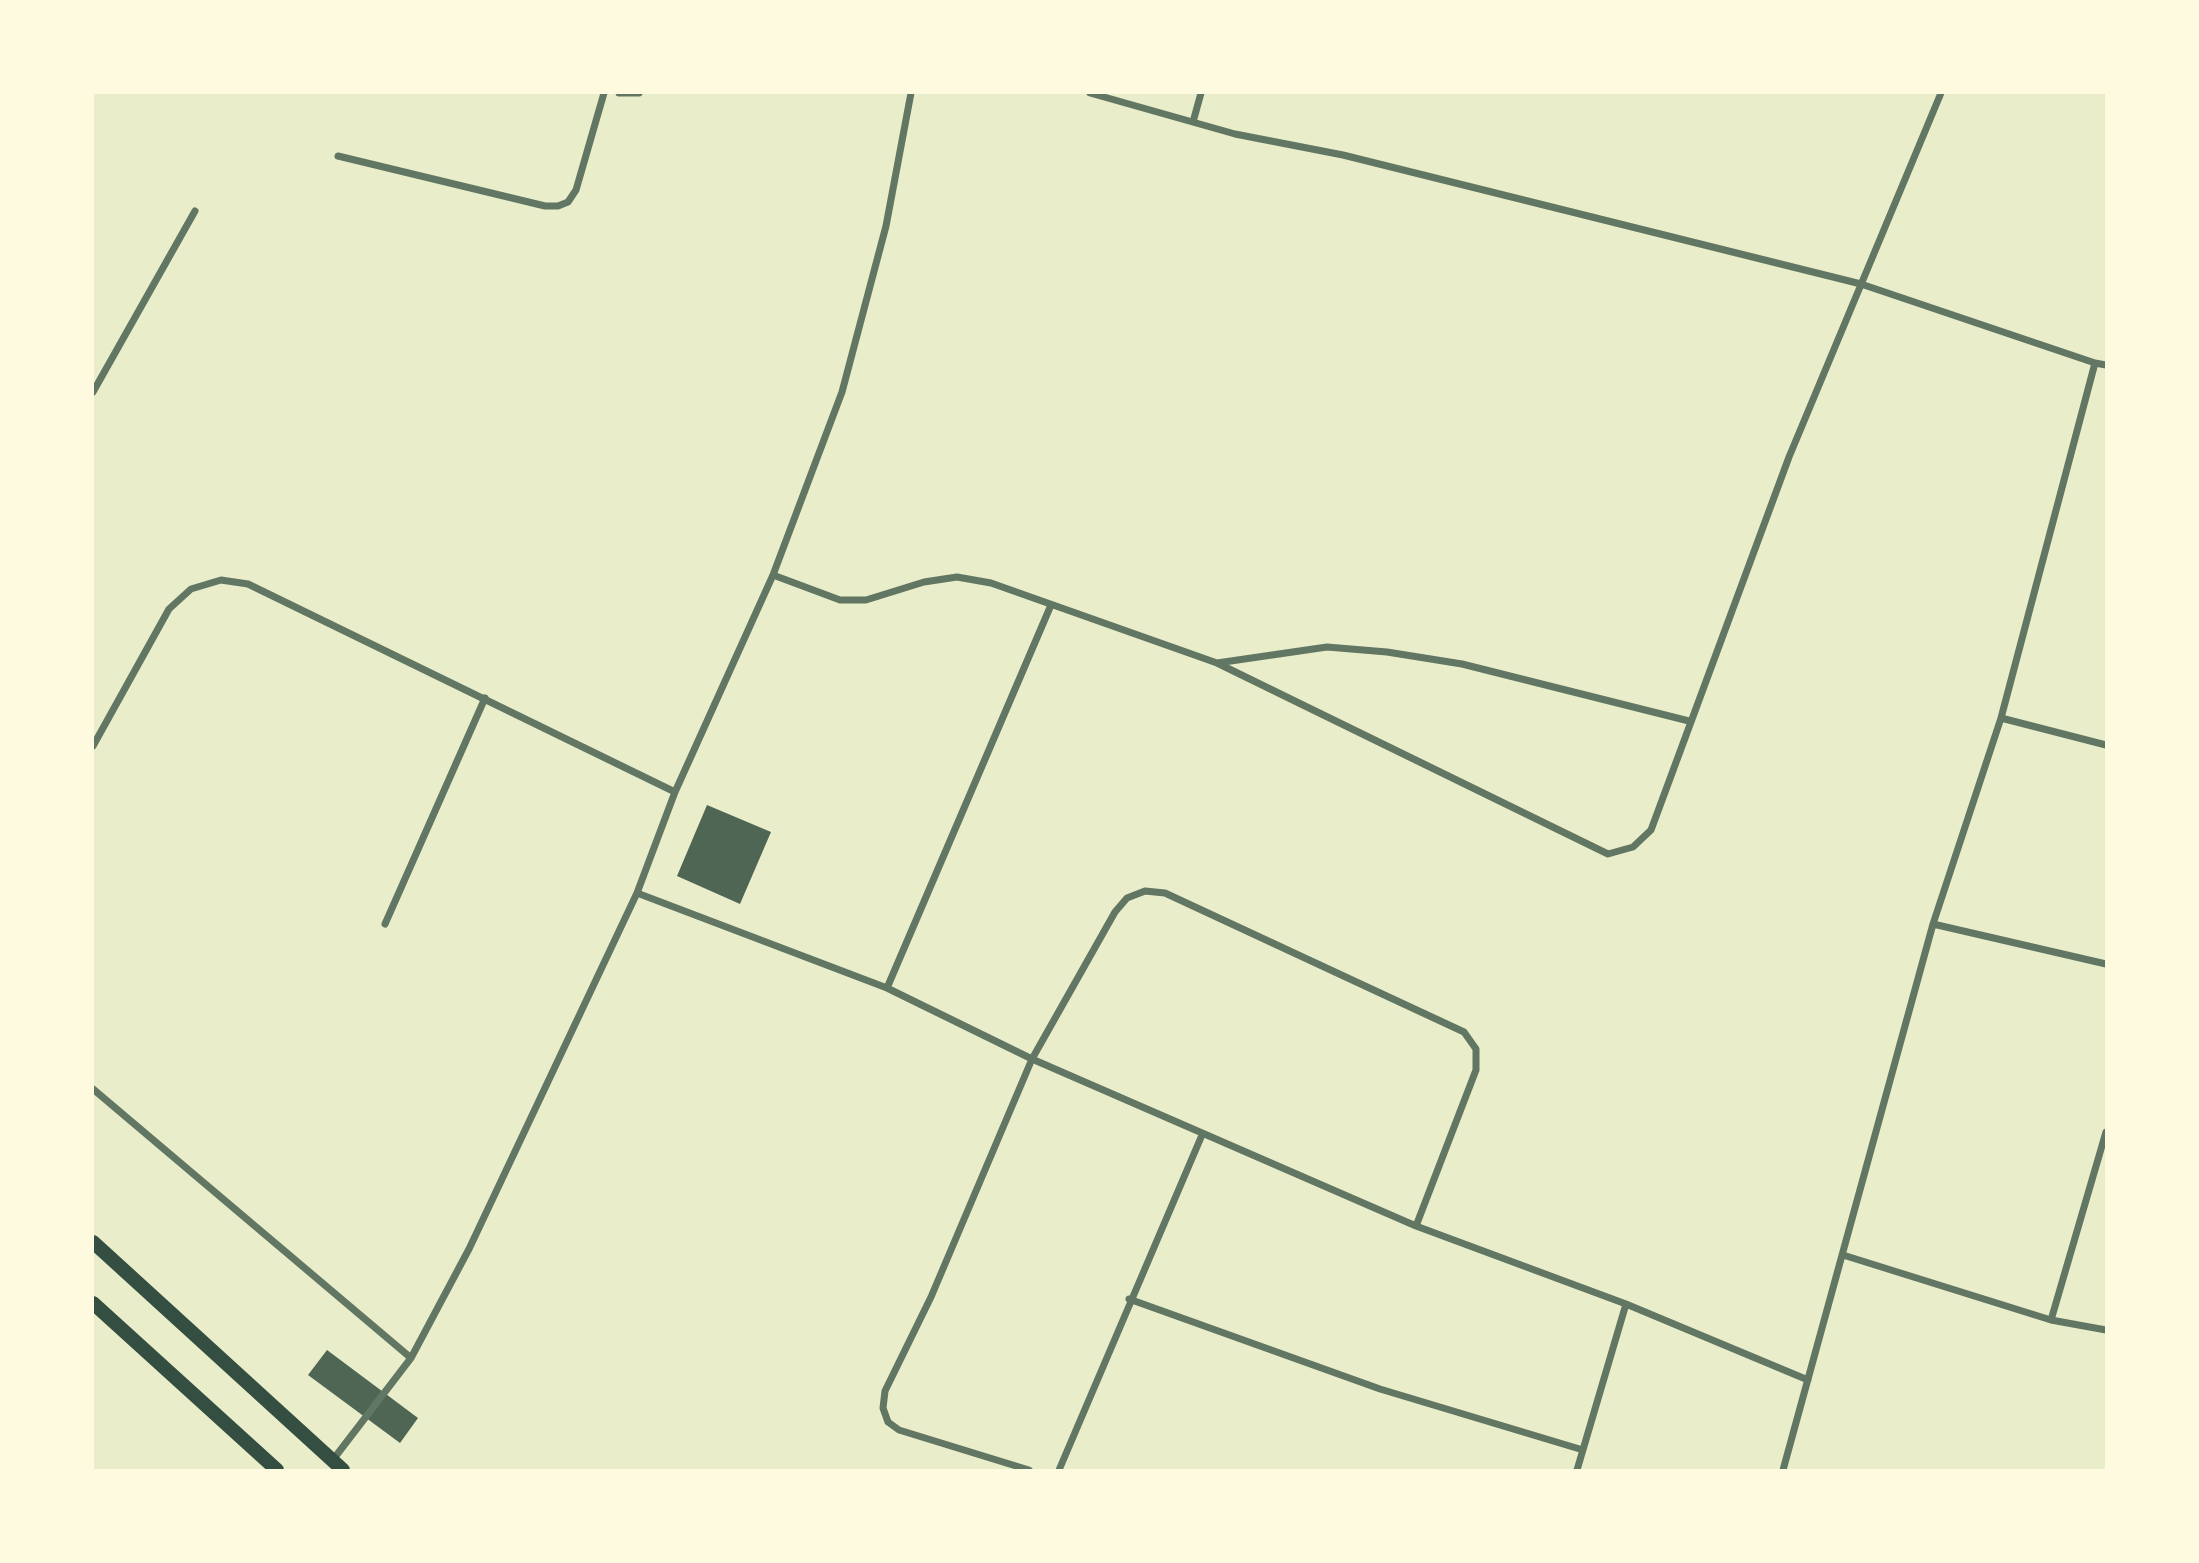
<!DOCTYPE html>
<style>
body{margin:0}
#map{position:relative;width:2199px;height:1563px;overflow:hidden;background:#e9edc9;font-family:Raleway,sans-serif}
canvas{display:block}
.frame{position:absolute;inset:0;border:94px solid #fefae0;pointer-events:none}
</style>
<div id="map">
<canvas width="2199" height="1563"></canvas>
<div class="frame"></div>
</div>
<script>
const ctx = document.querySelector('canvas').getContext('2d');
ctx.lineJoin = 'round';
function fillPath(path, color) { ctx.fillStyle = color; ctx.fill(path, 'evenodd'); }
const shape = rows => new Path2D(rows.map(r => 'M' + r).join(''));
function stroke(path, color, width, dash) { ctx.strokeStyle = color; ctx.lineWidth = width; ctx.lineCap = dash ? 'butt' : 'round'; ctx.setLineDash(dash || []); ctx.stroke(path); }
const building = shape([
 [707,805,771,832,740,904,677,876],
 [327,1350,418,1418,400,1443,308,1375]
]);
const minor = shape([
 [619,93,639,93],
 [1090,93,1235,134,1343,155,1861,284,2095,363],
 [1193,122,1201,93],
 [338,156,545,206,558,206,568,202,576,190,604,93],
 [93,392,195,211],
 [773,575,840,600,866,600,924,582,957,577,991,583,1217,663,1608,854,1633,847,1651,830,1789,457,1941,93],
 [1217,663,1327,647,1387,652,1462,664,1689,721],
 [2001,718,2106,745],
 [93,746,169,609,191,589,221,580,248,584,675,792],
 [637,893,887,988,1032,1059,1416,1226,1626,1304,1808,1380],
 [385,924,485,698],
 [1933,924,2106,964],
 [887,988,1051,605],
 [93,1089,411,1358],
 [1843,1255,2051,1320,2106,1330],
 [1129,1299,1380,1389,1583,1450],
 [2051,1320,2106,1132],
 [332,1461,411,1358,469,1249,637,893,675,792,773,575,842,392,886,226,911,93],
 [1029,1470,899,1430,888,1422,883,1408,885,1391,931,1297,1032,1059,1115,912,1127,898,1145,891,1165,893,1464,1032,1476,1049,1476,1070,1416,1226],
 [1059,1470,1202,1135],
 [1577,1470,1626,1304],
 [1783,1470,1933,924,2001,718,2095,363,2106,365]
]);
const secondary = shape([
 [93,1242,343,1470],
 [93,1303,277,1470]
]);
fillPath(building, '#4f6655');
stroke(minor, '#617663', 7);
stroke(secondary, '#344e41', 14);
</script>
